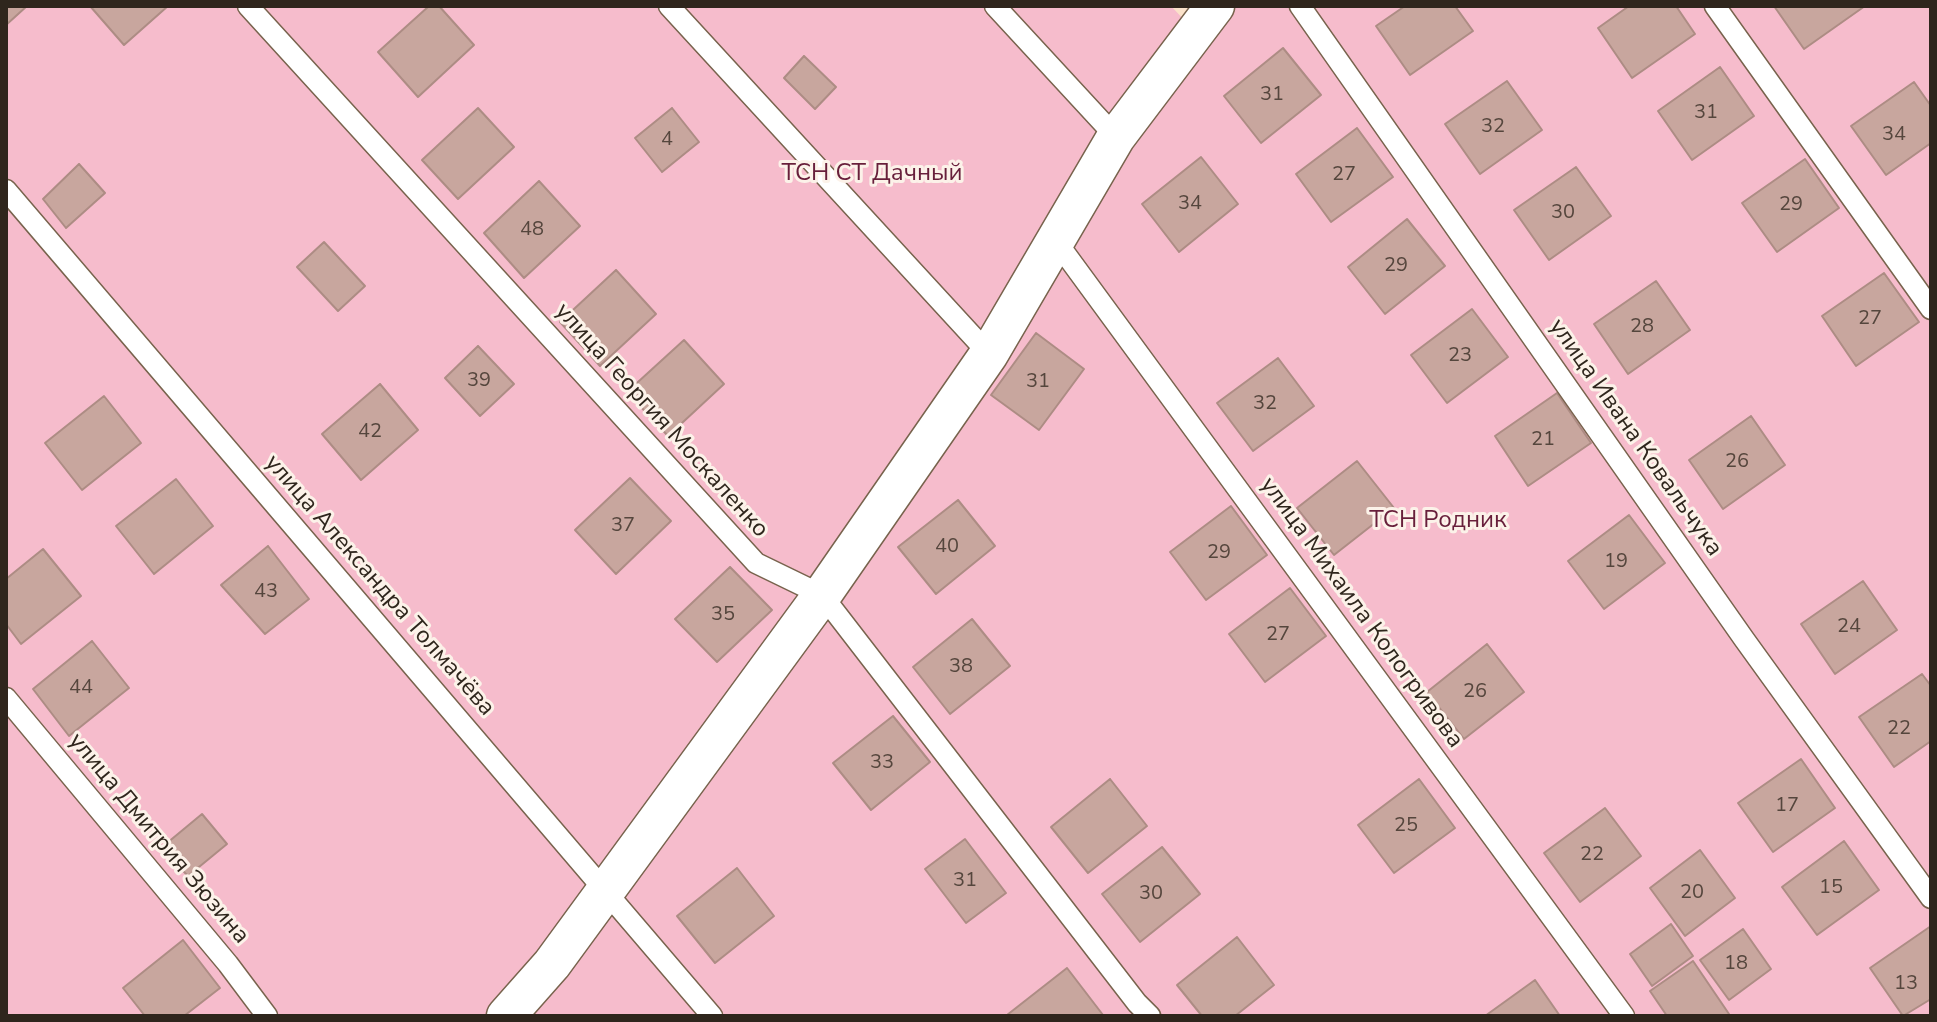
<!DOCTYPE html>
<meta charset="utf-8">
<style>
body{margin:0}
#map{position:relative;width:1937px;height:1022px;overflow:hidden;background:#fbe2ca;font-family:"Nunito Sans",sans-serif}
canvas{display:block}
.frame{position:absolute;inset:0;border:8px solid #2f261d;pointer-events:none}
</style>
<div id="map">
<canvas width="1937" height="1022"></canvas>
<div class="frame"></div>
</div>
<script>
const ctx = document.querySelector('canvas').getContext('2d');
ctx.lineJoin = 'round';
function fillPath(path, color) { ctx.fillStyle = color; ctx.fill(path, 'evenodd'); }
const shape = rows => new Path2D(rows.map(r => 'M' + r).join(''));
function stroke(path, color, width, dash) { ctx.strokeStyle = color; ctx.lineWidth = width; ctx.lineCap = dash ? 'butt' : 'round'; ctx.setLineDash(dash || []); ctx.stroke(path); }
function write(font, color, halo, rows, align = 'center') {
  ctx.font = font + ' "Nunito Sans",sans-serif'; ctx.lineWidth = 6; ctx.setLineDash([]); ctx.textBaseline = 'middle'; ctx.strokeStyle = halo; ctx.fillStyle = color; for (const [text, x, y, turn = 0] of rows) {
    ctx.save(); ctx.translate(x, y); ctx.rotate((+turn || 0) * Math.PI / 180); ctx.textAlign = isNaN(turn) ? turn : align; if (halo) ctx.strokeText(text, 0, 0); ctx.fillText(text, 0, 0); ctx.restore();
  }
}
const green = shape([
 [6,6,1171,6,1188,24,1201,6,1931,6,1931,1016,6,1016]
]);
const building = shape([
 [6,6,27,6,6,25,6,6],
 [90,6,168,6,124,45,90,6],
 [429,6,439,6,474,45,418,97,378,52,429,6],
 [1405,6,1455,6,1473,31,1410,75,1376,26,1405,6],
 [1629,6,1676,6,1695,34,1632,78,1598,28,1629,6],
 [1774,6,1865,6,1804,49,1774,6],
 [1283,48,1321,95,1261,143,1224,96,1283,48],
 [804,56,836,87,815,109,784,78,804,56],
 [1720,67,1754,116,1692,160,1658,111,1720,67],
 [1507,81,1542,130,1480,174,1445,124,1507,81],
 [1914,82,1931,106,1931,143,1886,175,1851,126,1914,82],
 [478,108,514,147,458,199,422,160,478,108],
 [672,108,699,142,662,172,635,138,672,108],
 [1357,128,1393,177,1331,222,1296,174,1357,128],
 [1201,157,1238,204,1179,252,1142,204,1201,157],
 [1805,159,1839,208,1777,252,1742,203,1805,159],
 [79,164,105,193,66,228,43,199,79,164],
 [1576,167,1611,216,1549,260,1514,210,1576,167],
 [539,181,580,226,524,278,484,233,539,181],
 [1407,219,1445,266,1385,314,1348,267,1407,219],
 [324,242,365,286,338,311,297,267,324,242],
 [616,270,656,314,600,366,560,322,616,270],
 [1884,273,1919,322,1856,366,1822,316,1884,273],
 [1656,281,1690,330,1628,374,1594,324,1656,281],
 [1472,309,1508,357,1447,403,1411,355,1472,309],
 [1036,333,1084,369,1039,430,991,395,1036,333],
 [684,340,724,384,668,436,627,392,684,340],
 [478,346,514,384,480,416,445,378,478,346],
 [1278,358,1314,406,1253,451,1217,403,1278,358],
 [380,384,418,430,361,480,322,434,380,384],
 [1557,393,1591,443,1528,486,1495,436,1557,393],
 [104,396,141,443,82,490,45,443,104,396],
 [1751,416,1785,465,1723,509,1689,460,1751,416],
 [1357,461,1394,508,1334,555,1297,508,1357,461],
 [630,478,671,521,616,574,575,530,630,478],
 [176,479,213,526,154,574,116,526,176,479],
 [958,500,995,546,936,594,898,547,958,500],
 [1231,506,1267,555,1206,600,1170,552,1231,506],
 [1629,515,1665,563,1604,609,1568,561,1629,515],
 [268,546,309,599,265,634,221,585,268,546],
 [43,549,81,596,21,644,6,624,6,579,43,549],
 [730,567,772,610,717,662,675,619,730,567],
 [1863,581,1897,630,1835,674,1801,624,1863,581],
 [1290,588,1326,636,1265,682,1229,634,1290,588],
 [972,619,1010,666,950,714,913,667,972,619],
 [92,641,129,688,69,736,33,689,92,641],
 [1487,644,1524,692,1464,739,1427,692,1487,644],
 [1922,674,1931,686,1931,741,1894,767,1859,717,1922,674],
 [893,716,930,762,871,810,833,763,893,716],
 [1801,759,1835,808,1773,852,1738,803,1801,759],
 [1110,779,1147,826,1088,873,1051,827,1110,779],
 [1419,779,1455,828,1394,873,1358,825,1419,779],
 [1605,808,1641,856,1580,902,1544,853,1605,808],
 [202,814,227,844,188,876,161,848,202,814],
 [965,839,1006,893,966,923,925,869,965,839],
 [1844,841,1879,890,1817,935,1782,887,1844,841],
 [1162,847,1200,894,1140,942,1102,894,1162,847],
 [1700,850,1735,898,1685,936,1650,888,1700,850],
 [737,868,774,916,715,963,677,916,737,868],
 [1671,924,1693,956,1652,986,1630,954,1671,924],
 [1931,926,1931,999,1903,1016,1870,968,1931,926],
 [1743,929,1771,969,1729,1000,1700,960,1743,929],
 [1237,937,1274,985,1235,1016,1202,1016,1177,985,1237,937],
 [183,940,220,988,184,1016,145,1016,123,988,183,940],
 [1693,961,1729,1014,1727,1016,1667,1016,1650,991,1693,961],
 [1067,968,1103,1015,1007,1016,1007,1015,1067,968],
 [1535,980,1560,1016,1485,1016,1535,980]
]);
const service = shape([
 [248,6,756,563,822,595,1137,1003,1150,1016],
 [669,6,989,354],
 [995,6,1116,137],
 [1300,6,1744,639,1931,898],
 [1715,6,1931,309],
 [6,190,712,1016],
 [1056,241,1624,1016],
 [6,698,228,964,267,1016]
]);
const minor = shape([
 [506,1016,552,964,822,595,989,354,1116,137,1215,6]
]);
const numberNames = [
 ["31",1272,95],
 ["31",1706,113],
 ["32",1493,127],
 ["34",1894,135],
 ["4",667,140],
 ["27",1344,175],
 ["34",1190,204],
 ["29",1791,205],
 ["30",1563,213],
 ["48",532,230],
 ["29",1396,266],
 ["27",1870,319],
 ["28",1642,327],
 ["23",1460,356],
 ["39",479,381],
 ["31",1038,382],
 ["32",1265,404],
 ["42",370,432],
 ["21",1543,440],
 ["26",1737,462],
 ["37",623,526],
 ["40",947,547],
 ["29",1219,553],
 ["19",1616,562],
 ["43",266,592],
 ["35",723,615],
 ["24",1849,627],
 ["27",1278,635],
 ["38",961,667],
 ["44",81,688],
 ["26",1475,692],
 ["22",1899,729],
 ["33",882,763],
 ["17",1787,806],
 ["25",1406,826],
 ["22",1592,855],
 ["31",965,881],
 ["15",1831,888],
 ["20",1692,893],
 ["30",1151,894],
 ["18",1736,964],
 ["13",1906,984]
];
const parkNames = [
 ["ТСН СТ Дачный",872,174],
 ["ТСН Родник",1438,521]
];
const streetNames = [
 ["улица Георгия Москаленко",661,421,48],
 ["улица Ивана Ковальчука",1635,438,55],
 ["улица Александра Толмачёва",379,586,49],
 ["улица Михаила Кологривова",1361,613,54],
 ["улица Дмитрия Зюзина",158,839,50]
];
fillPath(green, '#f6bccc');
fillPath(building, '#c8a69e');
stroke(building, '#ad8c84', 2);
stroke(service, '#78634d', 23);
stroke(minor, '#78634d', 41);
stroke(service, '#fff', 20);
stroke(minor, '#fff', 38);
write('20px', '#55463d', null, numberNames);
write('24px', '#681f3b', '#fcf2e9', parkNames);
write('24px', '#2f261d', '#fcf2e9', streetNames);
</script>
